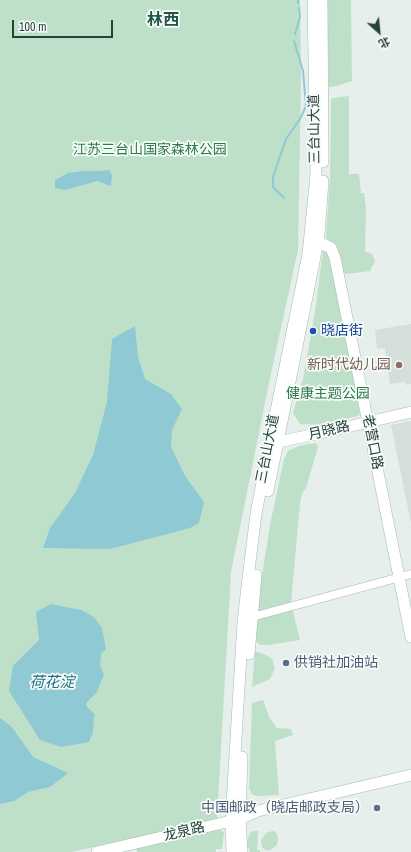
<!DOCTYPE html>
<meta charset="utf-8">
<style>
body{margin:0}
#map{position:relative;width:411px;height:852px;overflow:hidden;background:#e6efeb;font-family:"Archivo Narrow","Noto Sans SC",sans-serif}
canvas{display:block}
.north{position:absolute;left:359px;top:12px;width:40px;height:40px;-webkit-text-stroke:3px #f7fbf9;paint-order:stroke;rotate:153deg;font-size:11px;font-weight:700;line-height:16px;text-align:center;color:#24423a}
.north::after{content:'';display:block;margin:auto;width:14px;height:18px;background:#24423a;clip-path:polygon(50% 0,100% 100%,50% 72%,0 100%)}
.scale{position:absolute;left:12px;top:20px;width:101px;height:18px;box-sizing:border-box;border:2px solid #24423a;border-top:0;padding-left:5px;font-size:12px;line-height:14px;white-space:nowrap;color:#24423a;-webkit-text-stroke:3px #f7fbf9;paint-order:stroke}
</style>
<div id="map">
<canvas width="411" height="852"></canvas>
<div class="north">北</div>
<div class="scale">100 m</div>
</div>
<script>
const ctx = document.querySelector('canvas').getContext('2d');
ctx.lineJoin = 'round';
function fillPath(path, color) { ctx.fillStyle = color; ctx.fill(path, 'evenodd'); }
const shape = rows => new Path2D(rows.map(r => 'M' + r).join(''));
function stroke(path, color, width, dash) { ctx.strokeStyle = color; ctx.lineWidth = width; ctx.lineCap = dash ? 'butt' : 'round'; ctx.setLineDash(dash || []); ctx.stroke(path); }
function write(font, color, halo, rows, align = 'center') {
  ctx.font = font + ' "Archivo Narrow","Noto Sans SC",sans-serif'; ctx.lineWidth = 3.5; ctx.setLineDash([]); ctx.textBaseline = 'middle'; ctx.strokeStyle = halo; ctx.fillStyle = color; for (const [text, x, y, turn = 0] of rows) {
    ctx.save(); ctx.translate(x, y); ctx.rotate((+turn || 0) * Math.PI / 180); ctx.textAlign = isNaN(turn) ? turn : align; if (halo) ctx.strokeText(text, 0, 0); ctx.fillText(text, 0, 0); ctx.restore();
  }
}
const built = shape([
 [411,324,411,384,406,385,405,382,390,384,385,348,377,349,375,330],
 [411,421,411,523,391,425]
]);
const green = shape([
 [0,0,300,0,301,77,298,250,270,378,231,572,217,819,72,852,0,852],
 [327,0,351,0,351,3,352,81,337,86,329,87],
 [349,96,349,174,359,174,361,193,364,193,366,208,365,251,372,254,375,261,370,271,346,274,343,272,338,248,327,239,326,237,330,176,331,100,333,98],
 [323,250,329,250,359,410,360,415,324,425,300,424,293,413,303,379,315,312],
 [316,443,318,447,306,488,302,494,300,503,291,603,300,640,268,645,260,645,255,640,261,581,271,520,284,459,288,451,299,446],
 [255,651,268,656,272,659,275,668,270,679,252,687],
 [263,700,269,717,277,728,291,729,293,735,275,741,279,795,256,796,252,794,249,788,252,703],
 [213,827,224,832,222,849,216,849,216,852,137,852,136,848],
 [254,831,258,831,257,850,260,850,260,852,250,852,247,844,248,838,250,833],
 [272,831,274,831,277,834,278,841,276,846,272,849,267,851,262,847,261,841,266,833]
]);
const water = shape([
 [109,170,112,175,111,186,97,181,65,190,55,188,55,180,68,173,82,171,99,171],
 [135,326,138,357,145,379,171,394,182,409,172,430,171,447,185,476,204,502,199,523,190,528,110,549,43,548,50,528,75,493,93,455,107,402,112,339],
 [51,604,81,610,94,617,102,628,106,649,101,654,100,665,102,671,104,674,97,692,87,702,86,705,88,708,95,714,94,717,93,732,89,742,61,747,40,740,9,691,13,666,39,640,36,612],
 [0,718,11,726,33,757,68,773,50,787,28,792,14,801,0,804]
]);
const stream = shape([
 [298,0,298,3],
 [295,34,300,17,299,8],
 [284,198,273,187,273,177,286,139,300,119,306,106,303,71,294,41]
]);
const street = shape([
 [248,619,252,617,411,574]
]);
const secondary = shape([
 [322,0,323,162],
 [311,241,317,241,331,248,335,258,411,637],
 [271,440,278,442,321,433,411,412],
 [268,491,314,262,319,234,323,181],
 [249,654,256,575],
 [97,852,240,819,258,811,411,775],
 [232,852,231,821,243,622,249,570,256,514,270,440,308,254,316,175,313,0],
 [242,852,240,819,242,757]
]);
const markers = [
 [313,331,4,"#1a4fb4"],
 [399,365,4,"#8d6e63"],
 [286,663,4,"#5c6f8a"],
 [377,808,4,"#5c6f8a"]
];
const streetNames = [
 ["三台山大道",315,129,-91],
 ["月晓路",329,431,-13],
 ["老营口路",372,442,79],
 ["三台山大道",268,449,-79],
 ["龙泉路",184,832,-13]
];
const parkNames = [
 ["江苏三台山国家森林公园",150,150],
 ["健康主题公园",328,394]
];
const transitNames = [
 ["晓店街",321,331]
];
const educationNames = [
 ["新时代幼儿园",391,365]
];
const serviceNames = [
 ["供销社加油站",294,663],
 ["中国邮政（晓店邮政支局）",369,808,"right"]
];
const waterNames = [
 ["荷花淀",52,683]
];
const quarterNames = [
 ["林西",163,21]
];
fillPath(built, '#d4dfda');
fillPath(green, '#bfe0c8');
fillPath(water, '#8ec9d4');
stroke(stream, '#8ec9d4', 2);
stroke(street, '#a8b8b2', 9);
stroke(secondary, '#a4bbb3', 12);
stroke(street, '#fff', 8);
stroke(secondary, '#fff', 11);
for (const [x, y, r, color] of markers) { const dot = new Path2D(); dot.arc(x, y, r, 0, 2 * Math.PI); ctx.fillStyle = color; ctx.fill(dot); stroke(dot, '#f7fbf9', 1.5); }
write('14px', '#24423a', '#f7fbf9', streetNames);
write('14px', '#2d7a4b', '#f7fbf9', parkNames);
write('14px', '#164399', '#f7fbf9', transitNames, 'left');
write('14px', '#785e54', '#f7fbf9', educationNames, 'right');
write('14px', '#4e5e75', '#f7fbf9', serviceNames, 'left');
write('italic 15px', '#1c6f80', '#f7fbf9', waterNames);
write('bold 16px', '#1f5548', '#f7fbf9', quarterNames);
</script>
